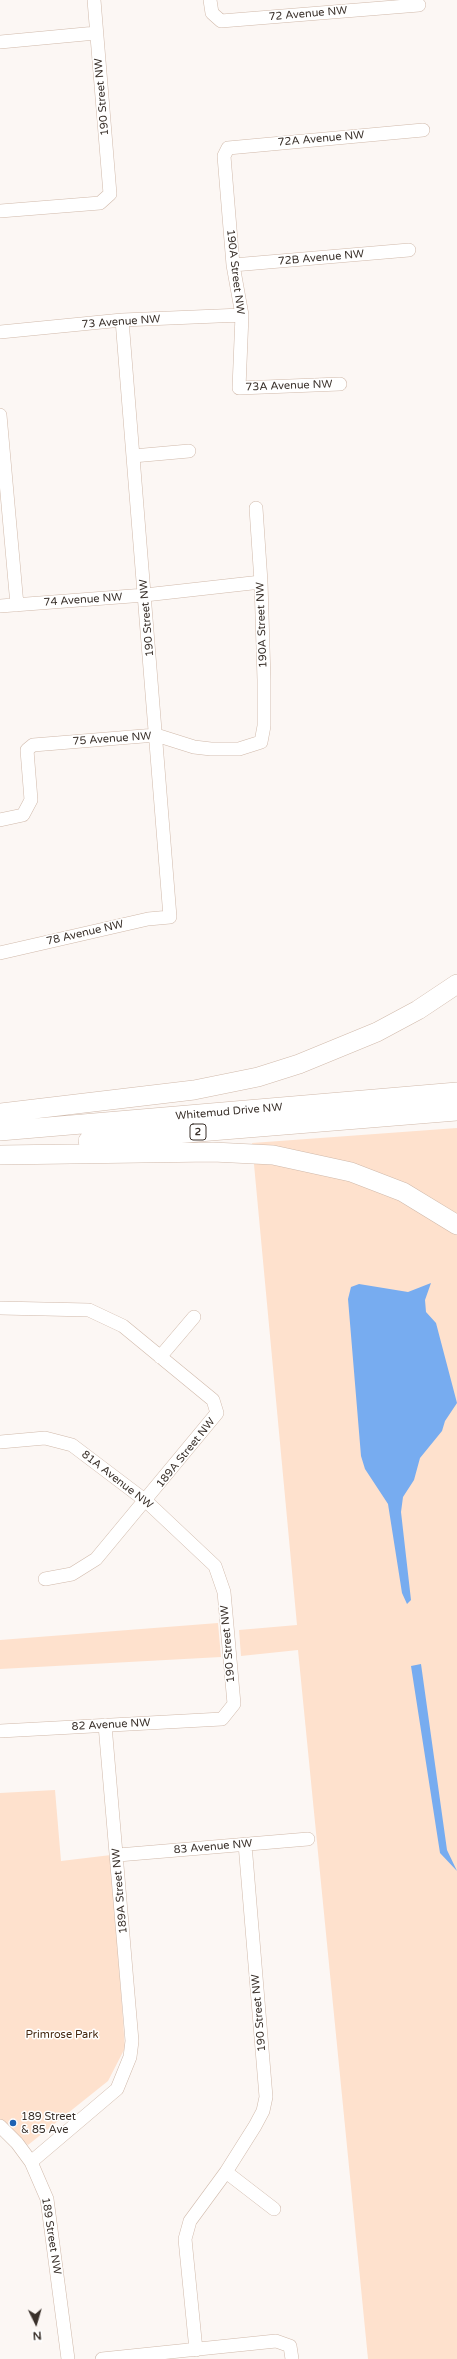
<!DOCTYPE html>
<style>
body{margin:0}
#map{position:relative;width:457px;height:2359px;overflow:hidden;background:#fcf7f4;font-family:"Varela Round",sans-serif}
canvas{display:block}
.north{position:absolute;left:16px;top:2303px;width:40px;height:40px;-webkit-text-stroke:3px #fff;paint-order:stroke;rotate:175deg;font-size:11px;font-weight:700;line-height:16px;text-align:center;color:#3a312b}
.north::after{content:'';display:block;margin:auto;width:14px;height:18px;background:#3a312b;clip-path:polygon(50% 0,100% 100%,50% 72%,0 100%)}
</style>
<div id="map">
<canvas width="457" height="2359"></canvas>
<div class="north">N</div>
</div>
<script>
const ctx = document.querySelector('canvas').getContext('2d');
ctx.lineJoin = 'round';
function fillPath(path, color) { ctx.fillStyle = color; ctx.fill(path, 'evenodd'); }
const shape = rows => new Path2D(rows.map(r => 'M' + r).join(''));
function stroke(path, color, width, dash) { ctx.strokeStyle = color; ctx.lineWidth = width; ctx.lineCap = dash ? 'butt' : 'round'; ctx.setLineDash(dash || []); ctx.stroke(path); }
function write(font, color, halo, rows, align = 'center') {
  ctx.font = font + ' "Varela Round",sans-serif'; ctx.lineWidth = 3; ctx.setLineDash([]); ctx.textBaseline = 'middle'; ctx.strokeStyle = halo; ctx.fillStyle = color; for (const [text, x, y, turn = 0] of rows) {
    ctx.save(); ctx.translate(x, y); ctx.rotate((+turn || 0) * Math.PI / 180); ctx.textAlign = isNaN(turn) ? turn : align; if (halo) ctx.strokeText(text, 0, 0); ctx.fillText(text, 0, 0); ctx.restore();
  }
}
const green = shape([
 [457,1128,457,2359,368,2359,298,1650,241,1656,239,1630,297,1625,252,1143],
 [218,1623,221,1657,0,1669,0,1640],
 [55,1790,61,1861,111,1855,125,2048,108,2081,28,2145,0,2120,0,1793]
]);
const water = shape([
 [431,1283,425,1300,426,1312,436,1323,457,1403,445,1421,442,1431,420,1458,414,1480,403,1497,401,1512,411,1600,407,1604,402,1593,388,1504,365,1469,361,1456,348,1299,351,1287,359,1284,408,1292],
 [421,1664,447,1850,457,1871,440,1853,411,1666]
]);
const minor = shape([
 [210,0,212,13,221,21,419,5],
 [0,42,96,33],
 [0,211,100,203,110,194,94,0],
 [233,265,409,250],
 [0,332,122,320,242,315],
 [340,384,239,388,242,315,233,265,224,156,228,148,423,130],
 [0,415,17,605],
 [133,456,189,451],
 [0,606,145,595,261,582],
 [0,820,23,815,31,800,27,750,33,745,156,735,194,747,211,749,239,749,261,742,264,726,264,680,261,582,256,508],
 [0,953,148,919,170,917,122,320],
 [0,1308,89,1310,123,1326,213,1400,217,1413,96,1559,72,1574,45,1579],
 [160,1357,194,1317],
 [0,1442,45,1438,72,1445,146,1501,215,1566,224,1592,234,1704,222,1719,0,1731],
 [118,1855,308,1839],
 [0,2126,17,2143,31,2162,47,2199,68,2359],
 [31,2162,117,2089,130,2057,132,2041,105,1725],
 [226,2172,274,2209],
 [196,2350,185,2239,190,2221,226,2172,255,2126,263,2111,266,2097,245,1844],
 [102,2359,276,2341,290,2346,292,2359]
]);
const highway = shape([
 [0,1113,194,1090,258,1077,299,1064,377,1032,418,1010,457,984],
 [0,1131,457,1092],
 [88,1141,457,1111],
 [0,1155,213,1152,273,1155,351,1172,403,1192,457,1225]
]);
const markers = [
 [13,2123,4,"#1f62b3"]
];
const shields = [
 [198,1132,16]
];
const shieldNames = [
 ["2",198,1132]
];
const streetNames = [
 ["72 Avenue NW",308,14,-5],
 ["190 Street NW",102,97,-95],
 ["72A Avenue NW",321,139,-5],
 ["72B Avenue NW",321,258,-5],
 ["190A Street NW",235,272,83],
 ["73 Avenue NW",121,322,-4],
 ["73A Avenue NW",289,386,-2],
 ["74 Avenue NW",83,600,-4],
 ["190 Street NW",147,618,-95],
 ["190A Street NW",262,625,-92],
 ["75 Avenue NW",112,739,-4],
 ["78 Avenue NW",85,933,-13],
 ["Whitemud Drive NW",229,1112,-5],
 ["189A Street NW",186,1453,-51],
 ["81A Avenue NW",117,1480,38],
 ["190 Street NW",228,1644,-95],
 ["82 Avenue NW",111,1725,-3],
 ["83 Avenue NW",213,1847,-5],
 ["189A Street NW",120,1891,-95],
 ["190 Street NW",259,2013,-95],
 ["189 Street NW",51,2236,81]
];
const parkNames = [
 ["Primrose Park",62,2035]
];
const poiNames = [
 ["189 Street",21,2117],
 ["& 85 Ave",21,2130]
];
fillPath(green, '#fee1cd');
fillPath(water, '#77acf0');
stroke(minor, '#d0b9aa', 14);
stroke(highway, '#d0b9aa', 20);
stroke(minor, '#fff', 13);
stroke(highway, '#fff', 19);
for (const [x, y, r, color] of markers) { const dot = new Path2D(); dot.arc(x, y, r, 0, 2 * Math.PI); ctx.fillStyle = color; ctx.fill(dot); stroke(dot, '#fff', 1.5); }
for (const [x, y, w] of shields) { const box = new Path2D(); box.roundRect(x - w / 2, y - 8, w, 16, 3); ctx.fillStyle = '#fff'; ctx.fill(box); stroke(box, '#3a312b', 1); }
write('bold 10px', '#3a312b', null, shieldNames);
write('11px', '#3a312b', '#fff', streetNames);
write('11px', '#45270f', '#fff', parkNames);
write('11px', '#3a312b', '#fff', poiNames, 'left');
</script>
